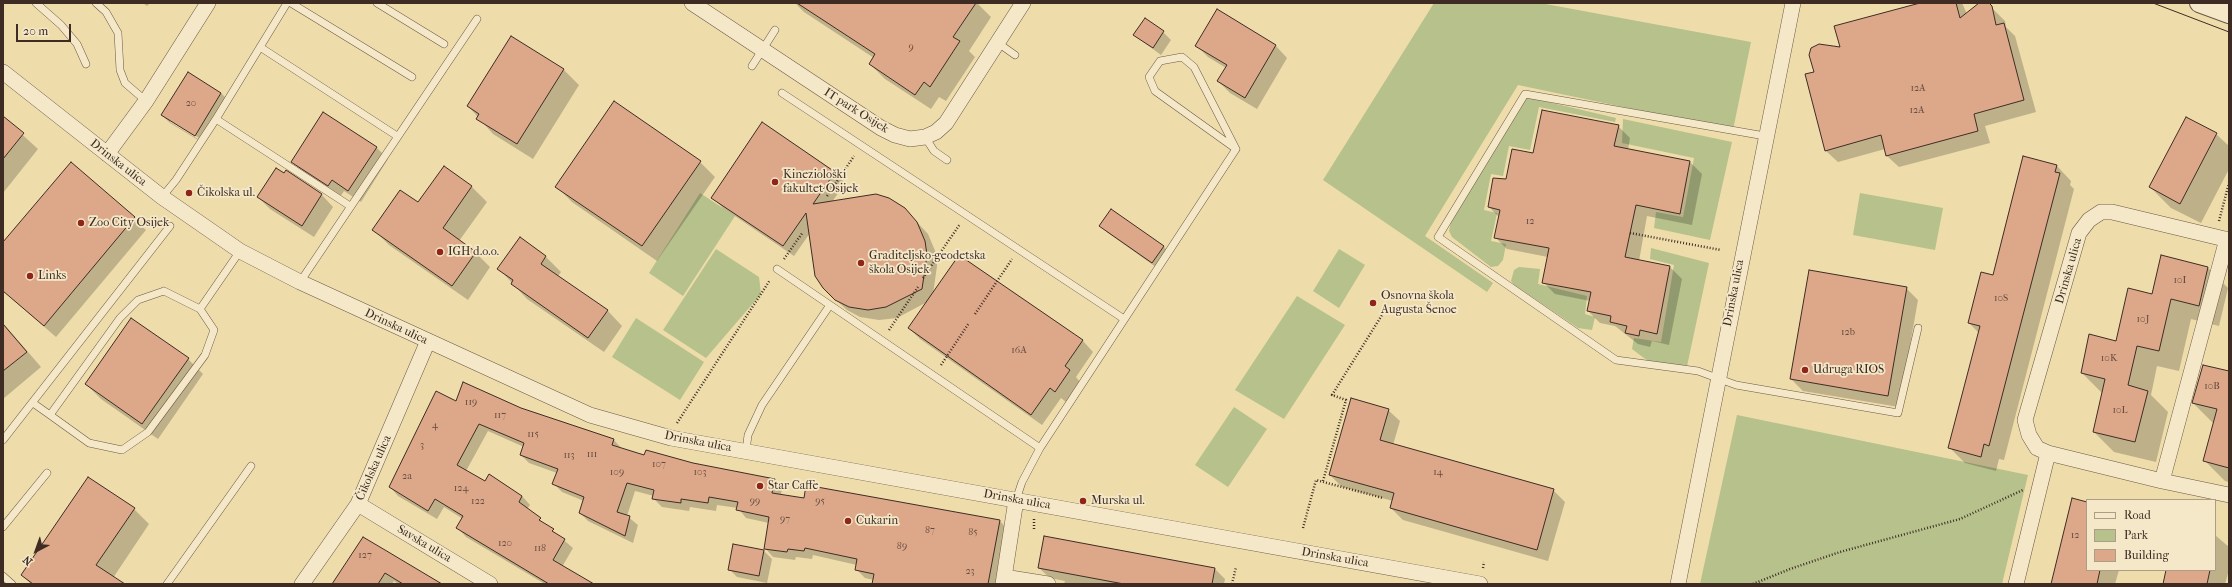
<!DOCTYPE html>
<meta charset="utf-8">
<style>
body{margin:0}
#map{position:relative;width:2232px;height:587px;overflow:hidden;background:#eedcab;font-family:"IM FELL French Canon",serif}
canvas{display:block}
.frame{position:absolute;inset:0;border:4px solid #3e2c24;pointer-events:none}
.legend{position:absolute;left:2086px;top:499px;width:130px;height:72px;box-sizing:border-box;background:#f4e8c8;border:1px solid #ab9d86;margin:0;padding:5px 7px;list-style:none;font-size:12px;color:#3e2c24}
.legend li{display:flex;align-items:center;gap:8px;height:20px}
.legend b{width:20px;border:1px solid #ab9d86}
.north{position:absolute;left:16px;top:531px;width:40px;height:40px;-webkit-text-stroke:3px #f4e8c8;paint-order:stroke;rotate:221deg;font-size:11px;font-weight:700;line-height:16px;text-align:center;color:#3e2c24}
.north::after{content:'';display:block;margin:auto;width:14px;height:18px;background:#3e2c24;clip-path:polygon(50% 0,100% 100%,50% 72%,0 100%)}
.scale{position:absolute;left:16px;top:24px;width:55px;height:18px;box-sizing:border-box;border:2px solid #3e2c24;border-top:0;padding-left:5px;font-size:12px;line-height:14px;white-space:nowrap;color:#3e2c24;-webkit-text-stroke:3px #f4e8c8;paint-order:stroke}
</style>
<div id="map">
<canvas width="2232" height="587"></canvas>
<div class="frame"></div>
<ul class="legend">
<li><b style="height:5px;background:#f4e8c8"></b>Road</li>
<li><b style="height:11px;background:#b6c18b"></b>Park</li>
<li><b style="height:11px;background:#dda88a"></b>Building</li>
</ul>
<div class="north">N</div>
<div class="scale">20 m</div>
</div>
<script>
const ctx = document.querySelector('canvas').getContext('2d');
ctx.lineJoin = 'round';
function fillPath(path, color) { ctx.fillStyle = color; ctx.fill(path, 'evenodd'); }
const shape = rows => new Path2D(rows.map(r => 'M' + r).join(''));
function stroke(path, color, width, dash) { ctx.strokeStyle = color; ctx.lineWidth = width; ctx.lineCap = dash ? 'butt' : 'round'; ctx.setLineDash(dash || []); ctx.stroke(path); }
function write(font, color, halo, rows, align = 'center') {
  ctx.font = font + ' "IM FELL French Canon",serif'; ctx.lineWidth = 3.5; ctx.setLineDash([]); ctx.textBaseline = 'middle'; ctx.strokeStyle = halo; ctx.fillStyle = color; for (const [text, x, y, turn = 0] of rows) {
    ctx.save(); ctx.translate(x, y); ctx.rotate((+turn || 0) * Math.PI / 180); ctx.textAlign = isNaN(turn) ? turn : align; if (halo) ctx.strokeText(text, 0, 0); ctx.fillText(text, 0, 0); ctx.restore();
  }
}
const green = shape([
 [1434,3,1540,3,1751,42,1733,130,1518,85,1425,236,1493,283,1487,292,1323,180],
 [1527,97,1616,118,1615,122,1539,107,1530,150,1509,146,1503,176,1491,174,1484,210,1497,213,1491,241,1506,244,1503,260,1498,266,1491,267,1452,237,1449,231,1451,222],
 [1623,119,1732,142,1710,240,1654,228,1656,212,1683,217,1694,158,1622,143],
 [700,193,735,216,683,296,649,273],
 [1860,193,1943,208,1935,250,1853,235],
 [1651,248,1709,263,1686,371,1648,361,1632,349,1634,338,1661,342,1674,265,1650,259],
 [716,249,759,277,761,294,706,358,663,330],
 [1339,249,1365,265,1339,308,1313,291],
 [1519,267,1540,269,1538,284,1587,296,1585,314,1595,317,1592,330,1578,328,1514,285,1511,281,1514,270],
 [1297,296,1345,325,1284,419,1235,390],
 [636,318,704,362,680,400,612,357],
 [1234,407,1267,429,1228,487,1195,465],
 [1737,415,2028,475,2002,584,1700,584]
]);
const shadow = shape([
 [143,3,150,3,147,6],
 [795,3,977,3,991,17,969,51,975,57,946,101,939,97,931,109,885,79,870,64,874,58,804,12],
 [1923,3,1962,3,1967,14,1993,9,2005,21,2006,27,2015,36,2036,112,1985,126,1990,143,1899,167,1887,156,1885,149,1838,162,1826,151,1815,72,1841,49],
 [1217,11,1276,46,1287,58,1257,109,1230,93,1218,81,1226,68,1208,57,1196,45],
 [1163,32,1171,40,1161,55,1134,35],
 [511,37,564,70,579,85,533,159,493,134,468,106],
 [221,93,229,101,203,143,170,123,162,115],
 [170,120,199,138,198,139,170,122],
 [3,117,38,149,3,193],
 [1618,126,1630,138,1628,150,1690,162,1702,174,1692,225,1647,216,1639,261,1670,267,1682,279,1669,345,1652,341,1650,347,1638,344,1615,326,1600,323,1588,311,1590,301,1555,294,1543,282,1548,257,1507,249,1495,237,1499,217,1489,207,1507,180,1534,155],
 [2216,134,2229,146,2229,169,2201,223,2171,208,2150,187],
 [376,147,388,159,361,202,344,191,340,197,304,173,292,162],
 [700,162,715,177,657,261,572,202,557,187],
 [71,164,146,230,56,337,3,291,3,244],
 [2056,165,2071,181,2070,185,2074,189,2004,460,1999,459,1996,471,1965,463,1950,448,1979,333,1969,323,1993,276],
 [286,171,322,195,333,207,314,237,270,209,258,197],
 [834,172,845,183,832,202,915,220,928,234,936,253,937,266,933,294,960,256,1083,341,1093,352,1076,377,1080,382,1066,402,1061,398,1042,425,920,339,909,328,927,302,897,318,879,320,860,317,847,310,835,299,810,233,794,256,723,208,712,197],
 [472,187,487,202,459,241,475,252,490,267,468,300,389,245,374,230,419,204],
 [1100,226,1163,246,1171,254,1160,270,1108,233],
 [520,239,546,257,561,272,558,276,607,310,622,326,604,352,527,299,499,269],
 [2161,256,2208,268,2228,288,2219,326,2191,319,2179,371,2157,366,2151,395,2168,412,2156,462,2114,452,2094,432,2103,394,2082,373,2116,342,2152,295],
 [1906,288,1918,300,1899,407,1803,391,1791,379],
 [3,323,41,367,3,399],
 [188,359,203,374,158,439,101,399,86,384],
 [2229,372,2229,482,2225,481,2204,460,2214,424,2193,403],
 [456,402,521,409,614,440,622,449,645,456,774,479,782,488,781,495,1000,521,1008,530,998,584,873,584,874,580,865,578,857,570,857,565,813,555,812,559,796,557,795,560,773,557,765,548,769,523,746,518,738,508,717,505,716,511,690,507,689,511,662,507,653,498,654,496,635,491,627,516,638,525,633,543,588,521,580,513,584,501,562,492,554,484,557,473,529,463,521,455,524,447,488,431,466,471,485,483,522,496,530,505,527,509,573,548,562,567,590,584,545,584,466,537,458,528,463,519,444,507,437,519,398,496,390,487],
 [1388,410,1400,421,1393,445,1553,490,1565,502,1548,561,1403,520,1391,508,1393,501,1342,487,1330,475],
 [2087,503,2087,570,2119,570,2115,584,2052,584],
 [134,509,149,524,113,578,122,584,31,584,22,575],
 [2215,535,2229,547,2229,570,2225,584,2164,584,2167,570,2215,570],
 [363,538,440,584,398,584,394,581,392,584,334,584],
 [764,551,772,559,767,583,737,577,729,569],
 [1039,568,1215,569,1225,579,1224,584,1064,584,1065,581,1050,578]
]);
const building = shape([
 [797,3,976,3,953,37,960,41,930,87,924,82,915,95,869,64,875,54,797,3],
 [1920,3,1956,3,1960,18,1979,3,1989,3,1992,6,1996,25,2004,23,2024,100,1974,114,1978,131,1886,156,1881,135,1825,151,1805,74,1814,72,1809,55,1811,48,1819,44,1840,47,1834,26,1920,3],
 [1217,9,1276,45,1245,98,1217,81,1227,65,1195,46,1217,9],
 [1145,18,1164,31,1153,48,1133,35,1145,18],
 [511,36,564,69,517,144,476,119,479,114,467,106,511,36],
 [188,72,221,93,195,136,161,115,188,72],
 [614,101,701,161,642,246,555,187,614,101],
 [1542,110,1619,125,1614,146,1690,161,1680,214,1636,205,1625,257,1670,266,1657,334,1640,330,1639,336,1625,333,1627,326,1610,322,1611,316,1587,311,1591,292,1542,283,1549,248,1494,238,1500,210,1488,207,1493,178,1506,179,1512,149,1533,153,1542,110],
 [323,112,377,147,348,191,332,180,328,186,291,162,323,112],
 [3,116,24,133,3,159,3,116],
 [2186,117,2217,133,2180,204,2149,187,2186,117],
 [762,122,835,172,813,204,876,194,889,198,905,208,917,222,925,241,927,255,922,289,886,307,868,310,849,307,835,300,823,288,815,276,806,213,783,246,711,198,762,122],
 [2023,156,2057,165,2055,172,2060,173,1989,446,1984,444,1981,457,1948,448,1980,326,1968,323,1981,272,1993,275,2023,156],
 [71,162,135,217,44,326,3,291,3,242,71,162],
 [444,166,472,186,443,228,476,252,452,286,372,230,400,190,418,202,444,166],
 [276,168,284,173,286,170,322,194,302,226,257,197,276,168],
 [1111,209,1164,246,1152,263,1099,226,1111,209],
 [520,237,546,256,541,264,608,310,588,338,511,284,513,280,497,269,520,237],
 [959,255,1083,340,1065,366,1070,370,1055,392,1050,388,1031,415,908,328,959,255],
 [2161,255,2208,267,2199,306,2171,299,2159,351,2137,346,2128,385,2148,391,2135,442,2093,432,2105,379,2081,373,2089,334,2116,341,2128,288,2152,294,2161,255],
 [1809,270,1907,287,1888,396,1790,379,1809,270],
 [131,318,189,358,142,424,85,384,131,318],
 [3,324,27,352,3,371,3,324],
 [2203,365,2229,371,2229,468,2203,461,2217,409,2192,403,2203,365],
 [463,382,521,408,614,439,612,445,644,455,646,450,693,463,775,479,772,493,804,498,806,485,1000,520,988,584,872,584,874,574,855,570,857,559,805,548,804,551,788,549,787,552,764,549,769,517,736,510,738,502,709,497,708,503,681,499,681,503,652,499,654,490,627,483,617,512,630,516,625,536,579,513,584,497,552,484,558,469,520,455,524,443,479,424,457,465,485,481,489,474,522,496,519,502,541,518,539,520,554,529,552,531,565,539,553,560,594,584,549,584,456,528,463,516,435,499,428,511,389,487,436,391,456,401,463,382],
 [1351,398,1389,409,1380,440,1554,489,1537,550,1390,508,1394,493,1329,475,1351,398],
 [88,477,135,508,96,565,125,584,33,584,21,575,88,477],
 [2072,498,2087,502,2087,570,2100,570,2097,584,2051,584,2072,498],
 [1044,536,1215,568,1212,584,1124,584,1038,568,1044,536],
 [363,537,385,550,442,584,403,584,385,573,378,584,332,584,363,537],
 [733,544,764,550,759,576,728,570,733,544],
 [2166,570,2210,570,2207,584,2163,584,2166,570]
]);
const path = shape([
 [827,196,854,156],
 [2219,221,2229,183],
 [1630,233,1721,250],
 [784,259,803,232],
 [923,278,960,224],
 [975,314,1012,259],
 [889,330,918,287],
 [941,365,969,323],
 [677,423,770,280],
 [1323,481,1346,400,1332,395,1382,315],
 [1034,519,1034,531],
 [1303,528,1316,480,1383,498],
 [1483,568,1484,562],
 [1232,584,1236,567],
 [1753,584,1790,569,1840,552,1960,519,2023,490]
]);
const service = shape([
 [36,3,61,25,77,44,86,64],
 [96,3,106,12,118,33,120,70,125,83,146,101],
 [291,3,412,77],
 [377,3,444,44],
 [998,43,1015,55],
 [260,47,397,136],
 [752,66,775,30],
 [782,93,1124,319],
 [216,119,350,206],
 [1765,136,1525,94,1438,237,1616,360,1698,371,1736,385,1898,413,1918,328],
 [925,137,934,151,947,160],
 [162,197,176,180,216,119,287,3],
 [777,269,1040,448],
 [300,282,477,19],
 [164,291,200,309,214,330,205,355,148,432,122,450,89,443,50,415,120,318,138,300,164,291],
 [200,309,240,251],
 [33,403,50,415],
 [3,440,170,226],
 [746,451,748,435,762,405,830,305],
 [1016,500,1022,482,1040,448,1236,149,1155,91,1149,77,1160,61,1182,57,1194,67,1236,149],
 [3,527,47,473],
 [3,576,12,584],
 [167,584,251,466]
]);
const minor = shape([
 [692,3,881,128,895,135,910,139,925,137,936,132,946,123,1023,3],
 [3,72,162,197,240,251,300,282,590,415,671,438,1480,584],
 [107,154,146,101,208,3],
 [2229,240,2112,212,2101,212,2089,220,2079,233,2025,420,2029,435,2037,448,2048,453,2162,481,2229,495],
 [2162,481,2227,239],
 [358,504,490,584],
 [1004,577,1048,584],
 [302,584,358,504,428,341],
 [1003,584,1016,500],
 [1678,584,1793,3],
 [2016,584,2048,453]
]);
const tertiary = shape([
 [2199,3,2229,14]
]);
const tram = shape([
 [2153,3,2229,32]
]);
const markers = [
 [775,182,4,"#8f2418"],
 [189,193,4,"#8f2418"],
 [81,223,4,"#8f2418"],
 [440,252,4,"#8f2418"],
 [861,263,4,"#8f2418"],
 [30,276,4,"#8f2418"],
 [1373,303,4,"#8f2418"],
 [1805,370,4,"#8f2418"],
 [760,486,4,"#8f2418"],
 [1083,501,4,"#8f2418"],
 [848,521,4,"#8f2418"]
];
const numberNames = [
 ["9",911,48],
 ["12A",1918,89],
 ["20",191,104],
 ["12A",1917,111],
 ["12",1530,222],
 ["10I",2180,281],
 ["10S",2001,299],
 ["10J",2143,320],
 ["12b",1848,333],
 ["16A",1019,351],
 ["10K",2109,359],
 ["10B",2212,387],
 ["119",471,403],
 ["10L",2120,411],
 ["117",500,416],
 ["4",435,426],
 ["115",533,435],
 ["3",422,446],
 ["111",592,455],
 ["113",569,456],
 ["107",659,465],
 ["109",617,473],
 ["103",700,473],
 ["14",1438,473],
 ["2a",407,477],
 ["124",461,489],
 ["122",478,502],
 ["99",755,502],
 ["95",820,502],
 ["97",785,520],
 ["87",930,531],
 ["85",973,533],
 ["12",2075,536],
 ["120",505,544],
 ["89",902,547],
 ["118",540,549],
 ["127",365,556],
 ["23",970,572]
];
const streetNames = [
 ["IT park Osijek",856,111,32],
 ["Drinska ulica",118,163,38],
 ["Drinska ulica",2069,271,-74],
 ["Drinska ulica",1734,293,-79],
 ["Drinska ulica",396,327,25],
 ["Drinska ulica",698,442,11],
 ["Čikolska ulica",374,468,-66],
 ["Drinska ulica",1017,500,10],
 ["Savska ulica",424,544,31],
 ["Drinska ulica",1335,558,10]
];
const poiNames = [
 ["Kineziološki",783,175],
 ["fakultet Osijek",783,189],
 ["Čikolska ul.",197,193],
 ["Zoo City Osijek",89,223],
 ["IGH d.o.o.",448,252],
 ["Graditeljsko-geodetska",869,256],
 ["škola Osijek",869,270],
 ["Links",38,276],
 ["Osnovna škola",1381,296],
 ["Augusta Šenoe",1381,310],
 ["Udruga RIOS",1813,370],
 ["Star Caffe",768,486],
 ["Murska ul.",1091,501],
 ["Cukarin",856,521]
];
fillPath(green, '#b6c18b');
fillPath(shadow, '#0003');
fillPath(building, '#dda88a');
stroke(building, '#3e2c24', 1);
stroke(service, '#6a5846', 8);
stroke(minor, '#6a5846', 16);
stroke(tertiary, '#6a5846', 20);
stroke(path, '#3e2c24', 2.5, [1, 2]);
stroke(service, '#f4e8c8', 7);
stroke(minor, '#f4e8c8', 15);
stroke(tertiary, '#f4e8c8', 18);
stroke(tram, '#3e2c24', 1);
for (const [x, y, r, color] of markers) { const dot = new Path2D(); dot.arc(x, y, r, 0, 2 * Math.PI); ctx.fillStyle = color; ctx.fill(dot); stroke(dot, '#f4e8c8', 1.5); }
write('10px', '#664b3e', null, numberNames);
write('12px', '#3e2c24', '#f4e8c8', streetNames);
write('12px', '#3e2c24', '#f4e8c8', poiNames, 'left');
</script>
